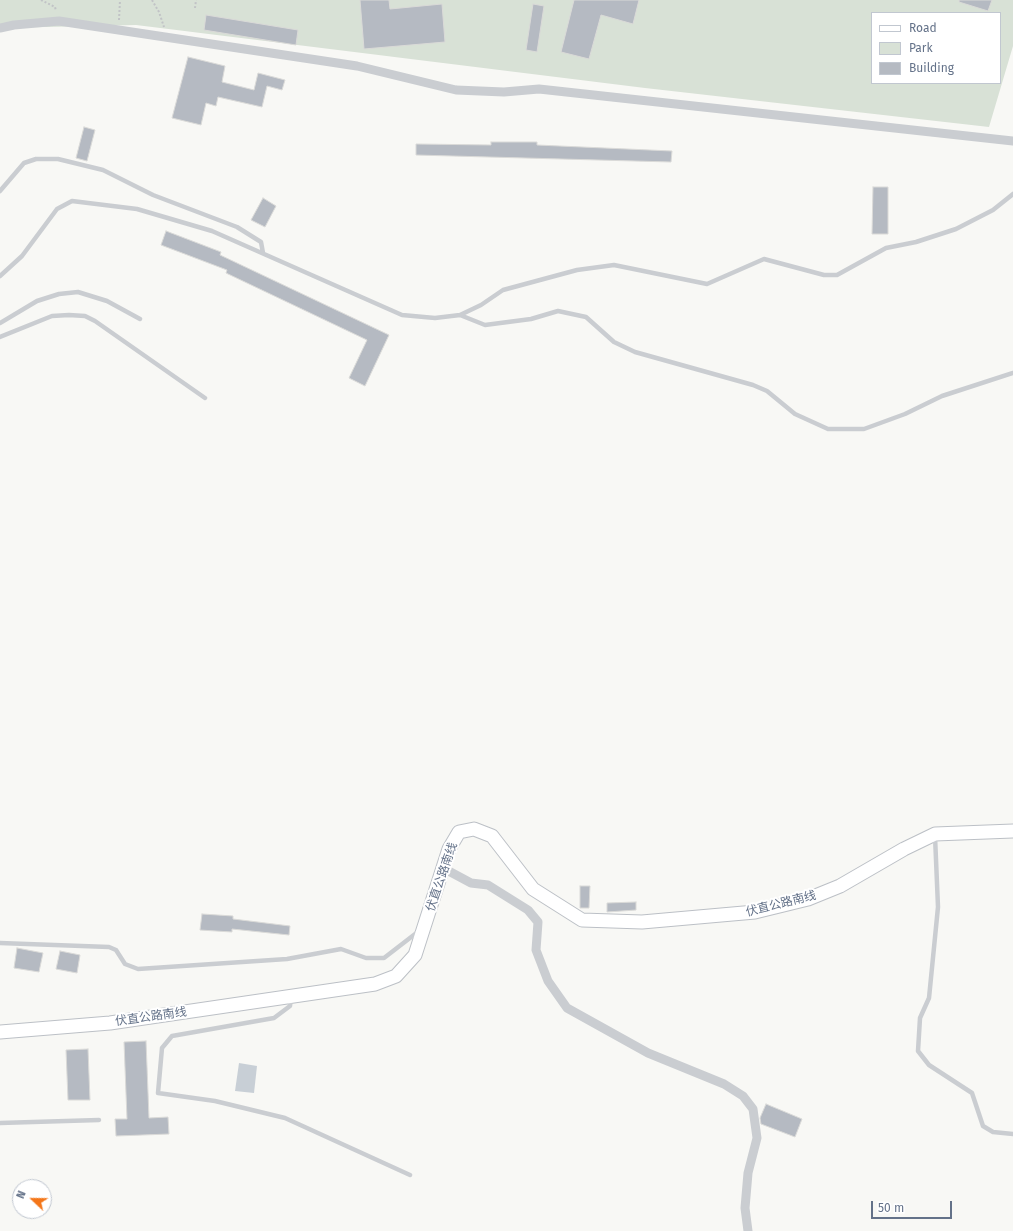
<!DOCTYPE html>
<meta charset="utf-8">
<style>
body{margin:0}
#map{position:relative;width:1013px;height:1231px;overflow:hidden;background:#f8f8f5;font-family:"Fira Sans",sans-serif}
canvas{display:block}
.legend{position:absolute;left:871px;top:12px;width:130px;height:72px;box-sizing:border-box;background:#fff;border:1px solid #c1c7d0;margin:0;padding:5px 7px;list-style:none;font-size:12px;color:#647289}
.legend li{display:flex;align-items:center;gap:8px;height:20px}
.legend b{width:20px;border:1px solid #c1c7d0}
.north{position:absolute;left:12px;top:1179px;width:40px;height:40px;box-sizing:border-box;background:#fff;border:1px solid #c1c7d0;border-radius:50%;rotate:292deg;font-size:11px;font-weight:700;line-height:16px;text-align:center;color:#647289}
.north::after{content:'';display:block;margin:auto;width:14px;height:18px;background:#f47619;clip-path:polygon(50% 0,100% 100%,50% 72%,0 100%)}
.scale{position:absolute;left:871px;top:1201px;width:81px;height:18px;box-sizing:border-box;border:2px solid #647289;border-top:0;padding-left:5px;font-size:12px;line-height:14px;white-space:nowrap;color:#647289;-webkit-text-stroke:3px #fff;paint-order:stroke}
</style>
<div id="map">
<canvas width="1013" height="1231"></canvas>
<ul class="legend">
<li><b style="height:5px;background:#fff"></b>Road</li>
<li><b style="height:11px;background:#d8e1d6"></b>Park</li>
<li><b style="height:11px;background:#b5bac2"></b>Building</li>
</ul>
<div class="north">N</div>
<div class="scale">50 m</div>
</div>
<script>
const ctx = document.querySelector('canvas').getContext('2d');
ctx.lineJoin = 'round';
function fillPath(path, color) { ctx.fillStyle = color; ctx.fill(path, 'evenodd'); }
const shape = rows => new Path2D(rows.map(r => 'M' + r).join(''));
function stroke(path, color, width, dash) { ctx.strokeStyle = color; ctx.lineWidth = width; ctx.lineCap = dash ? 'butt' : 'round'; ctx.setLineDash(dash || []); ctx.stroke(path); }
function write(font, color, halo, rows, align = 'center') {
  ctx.font = font + ' "Fira Sans","Noto Sans SC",sans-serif'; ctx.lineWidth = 4; ctx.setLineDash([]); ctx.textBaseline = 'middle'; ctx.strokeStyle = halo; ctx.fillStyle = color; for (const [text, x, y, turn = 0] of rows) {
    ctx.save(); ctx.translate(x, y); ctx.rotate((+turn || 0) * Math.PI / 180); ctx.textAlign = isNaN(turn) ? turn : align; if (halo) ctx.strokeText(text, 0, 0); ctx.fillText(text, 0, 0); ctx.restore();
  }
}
const green = shape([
 [0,0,1013,0,1013,46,989,127,645,88,136,25,0,28],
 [872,13,1000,13,1000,83,872,83]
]);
const water = shape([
 [239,1063,257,1066,254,1093,235,1091]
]);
const building = shape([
 [360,0,389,0,390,9,442,4,445,42,364,49,360,0],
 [574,0,639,0,633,24,601,15,589,59,561,52,574,0],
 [959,0,992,0,988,11,959,2,959,0],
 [533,4,544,6,537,52,526,50,533,4],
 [206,15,298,30,296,45,204,30,206,15],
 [188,57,225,66,222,82,254,90,258,73,285,80,282,90,267,86,262,107,218,97,216,106,206,103,201,125,172,118,188,57],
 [84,127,95,130,87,161,76,158,84,127],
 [491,142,537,142,537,145,672,151,671,162,416,155,416,144,491,145,491,142],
 [873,187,888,187,888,234,872,234,873,187],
 [263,198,276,206,265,227,251,220,263,198],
 [166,231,221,252,220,255,389,335,365,386,349,378,367,340,226,273,227,270,161,245,166,231],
 [580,886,590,886,589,908,580,908,580,886],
 [636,902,636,910,607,912,607,903,636,902],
 [202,914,233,916,233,919,290,926,289,935,232,929,232,932,200,930,202,914],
 [17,948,43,953,39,972,14,968,17,948],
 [60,951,80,955,77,973,56,969,60,951],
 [146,1041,149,1118,168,1117,169,1134,116,1136,115,1119,127,1119,124,1042,146,1041],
 [88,1049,90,1100,68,1100,66,1050,88,1049],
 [766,1104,802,1119,795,1137,761,1124,760,1118,766,1104]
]);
const path = shape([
 [41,0,55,7,56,11],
 [152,0,159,12,164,27],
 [195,8,196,0],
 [119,20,120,0]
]);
const service = shape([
 [0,191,24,163,36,159,58,159,103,170,153,195,237,227,261,242,263,253],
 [0,276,22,256,57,209,72,201,137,209,212,231,402,315,435,318,460,315,481,305,503,290,577,270,614,265,707,284,764,259,824,275,837,275,886,248,916,242,956,229,993,210,1013,194],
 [460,315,485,325,531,319,558,311,586,317,614,342,635,352,753,385,767,391,795,414,828,429,864,429,905,414,942,396,1013,373],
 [0,323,37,301,59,294,78,292,107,301,140,319],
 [0,337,52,316,69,315,85,316,95,321,205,398],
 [935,836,938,907,929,998,920,1018,918,1051,929,1065,972,1093,983,1126,993,1132,1013,1134],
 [0,943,109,947,116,950,125,964,138,969,287,959,341,949,366,958,384,958,419,931],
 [291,997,290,1006,274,1018,172,1036,162,1048,158,1093,215,1101,285,1118,410,1175],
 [0,1123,99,1120]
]);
const minor = shape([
 [0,28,14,25,59,21,357,66,456,90,504,92,539,89,1013,141],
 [443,868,471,883,488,885,528,910,538,922,536,950,548,981,567,1008,648,1053,724,1084,743,1096,753,1109,757,1138,748,1173,745,1208,748,1231]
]);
const secondary = shape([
 [0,1032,110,1023,375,984,396,976,415,955,449,849,459,832,474,829,492,836,533,889,582,920,642,922,755,912,808,899,840,886,904,849,935,834,1013,831]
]);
const streetNames = [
 ["伏直公路南线",442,877,-71],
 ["伏直公路南线",781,904,-14],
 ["伏直公路南线",151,1017,-8]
];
fillPath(green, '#d8e1d6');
fillPath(water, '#c8cfd6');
fillPath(building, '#b5bac2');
stroke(building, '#dadad8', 1);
stroke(secondary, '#bcc0c6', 15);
stroke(path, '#c1c3c6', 2, [2, 2]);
stroke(service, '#cacdd1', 4.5);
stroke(minor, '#cacdd1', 9);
stroke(secondary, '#fff', 13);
write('12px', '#647289', '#fff', streetNames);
</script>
